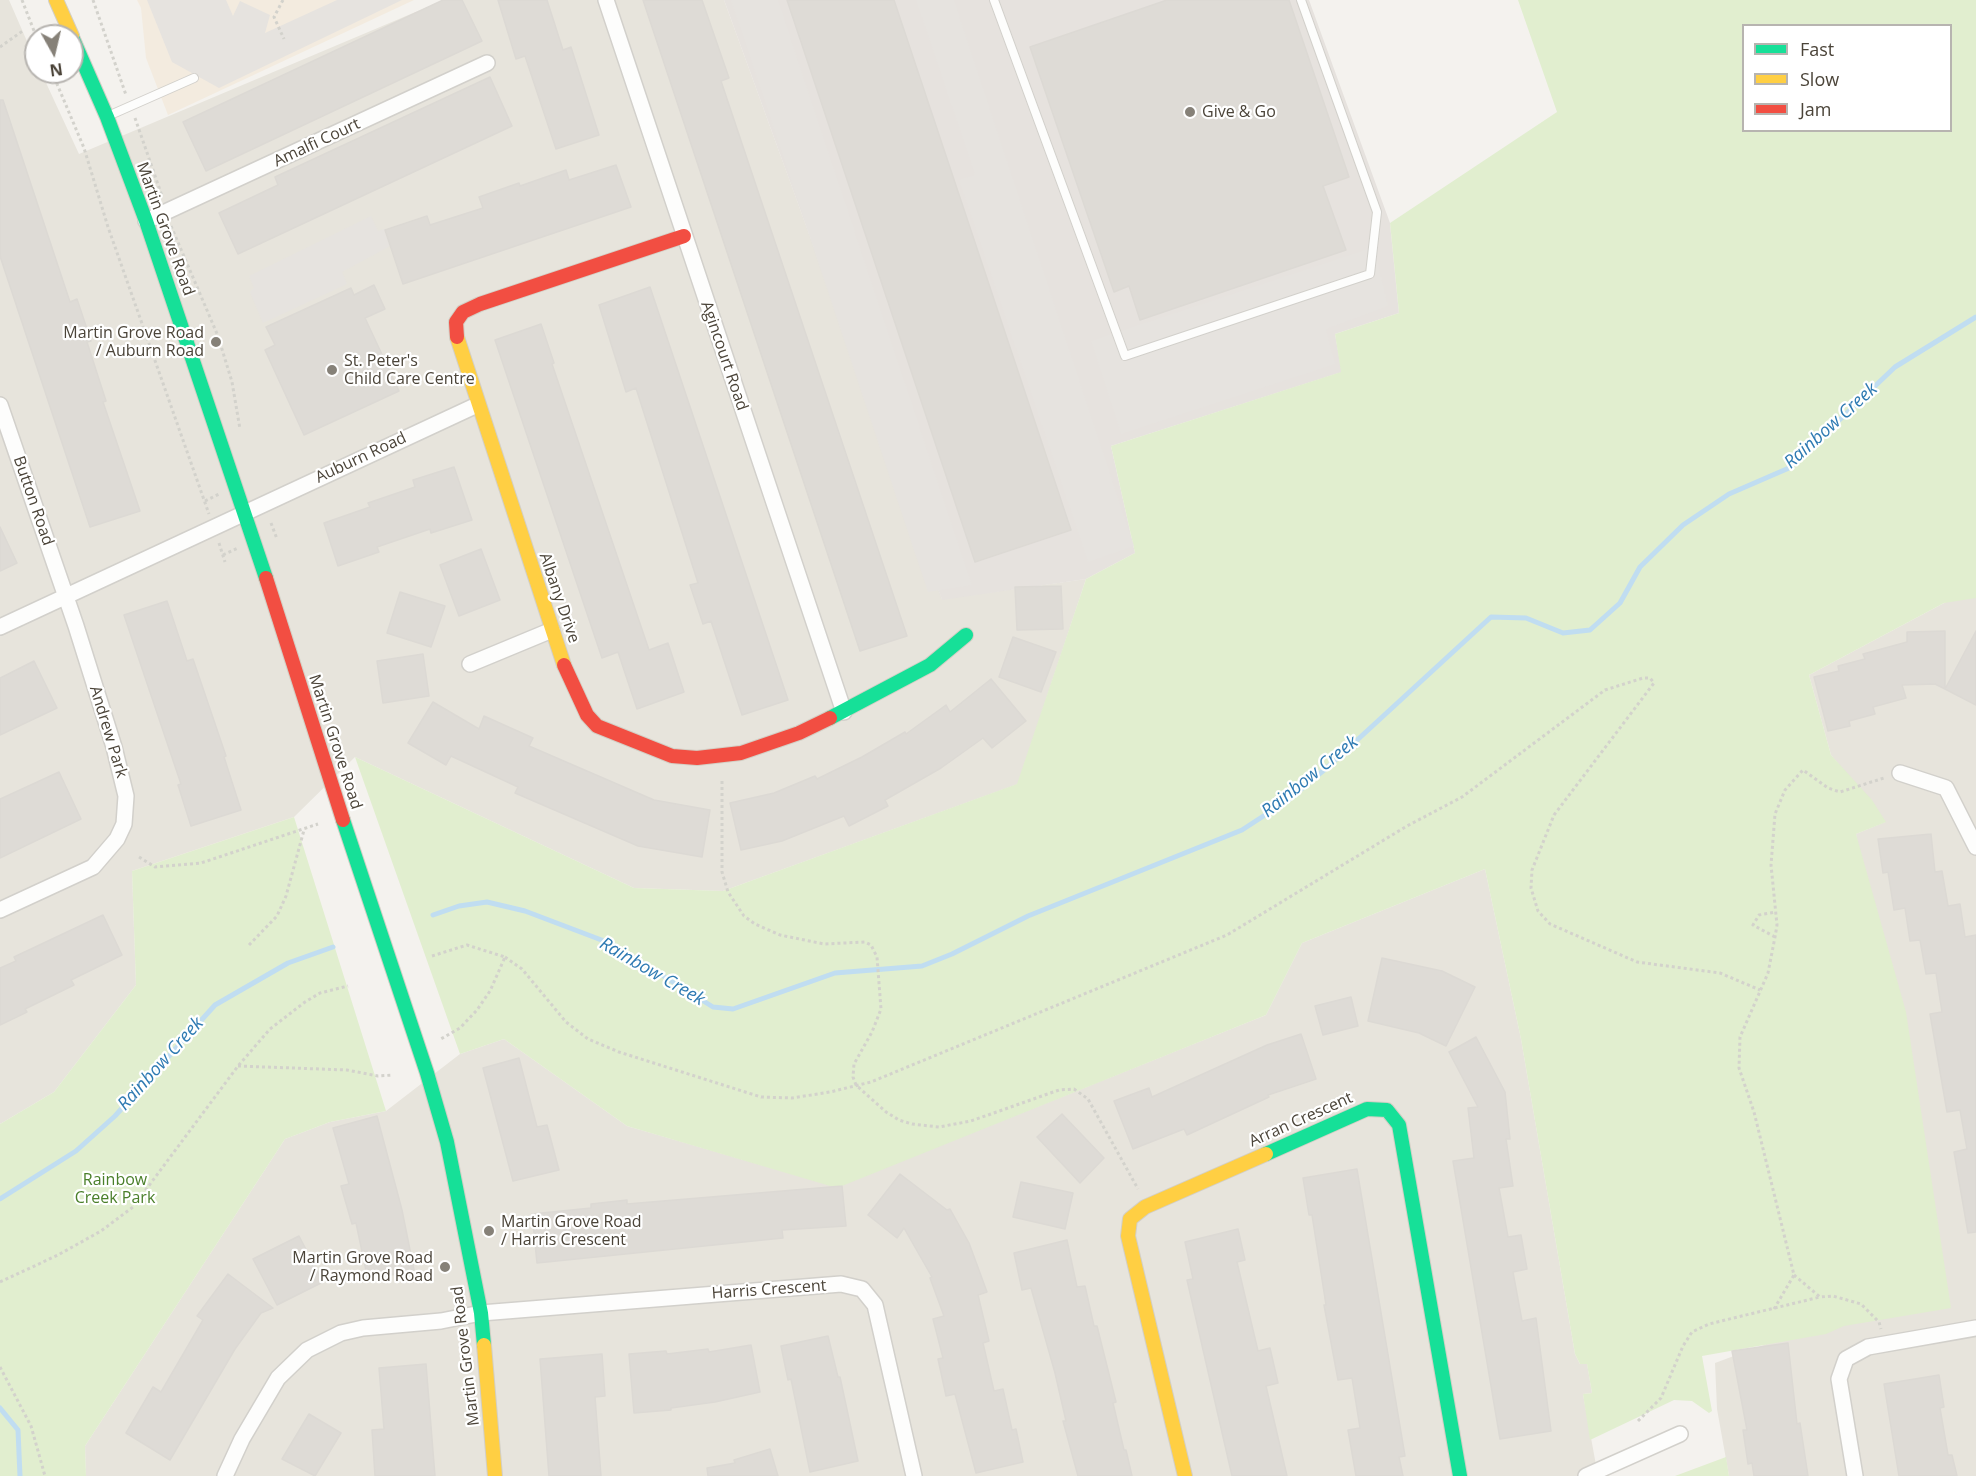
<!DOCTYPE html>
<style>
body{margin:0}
#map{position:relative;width:1976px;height:1476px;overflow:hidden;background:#f4f2ee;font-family:"Open Sans",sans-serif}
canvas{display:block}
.legend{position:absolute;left:1742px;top:24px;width:210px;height:108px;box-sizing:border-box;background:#fff;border:2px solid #b7b4b0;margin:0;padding:8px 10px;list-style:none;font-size:18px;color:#4b4439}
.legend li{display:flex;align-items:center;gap:12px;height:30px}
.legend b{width:30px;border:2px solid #b7b4b0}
.north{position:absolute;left:24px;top:24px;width:60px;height:60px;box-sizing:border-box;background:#fff;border:2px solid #b7b4b0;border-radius:50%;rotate:172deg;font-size:16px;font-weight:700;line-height:24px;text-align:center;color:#4b4439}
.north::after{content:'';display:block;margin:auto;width:21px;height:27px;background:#868178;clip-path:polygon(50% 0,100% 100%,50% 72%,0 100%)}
</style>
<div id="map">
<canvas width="1976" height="1476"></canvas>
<ul class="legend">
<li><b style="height:8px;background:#16e098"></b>Fast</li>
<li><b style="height:8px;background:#ffcf43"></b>Slow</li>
<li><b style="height:8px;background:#f24e42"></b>Jam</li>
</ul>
<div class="north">N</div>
</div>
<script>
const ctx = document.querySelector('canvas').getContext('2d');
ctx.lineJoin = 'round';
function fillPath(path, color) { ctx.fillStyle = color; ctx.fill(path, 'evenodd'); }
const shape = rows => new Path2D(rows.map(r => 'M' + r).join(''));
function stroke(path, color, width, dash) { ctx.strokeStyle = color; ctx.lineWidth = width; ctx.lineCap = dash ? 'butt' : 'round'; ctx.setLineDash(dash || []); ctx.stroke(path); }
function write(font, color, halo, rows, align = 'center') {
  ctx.font = font + ' "Open Sans",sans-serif'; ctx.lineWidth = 4.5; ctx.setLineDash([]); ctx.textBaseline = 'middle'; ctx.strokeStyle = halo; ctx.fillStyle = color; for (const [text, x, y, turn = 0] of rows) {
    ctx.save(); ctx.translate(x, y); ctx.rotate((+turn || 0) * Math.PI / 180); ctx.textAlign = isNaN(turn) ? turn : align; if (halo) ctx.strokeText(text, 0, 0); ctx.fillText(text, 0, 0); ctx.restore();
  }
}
const residential = shape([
 [0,0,9,0,36,62,36,72,41,72,79,154,444,0,724,0,942,599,1086,579,1018,784,723,891,634,888,355,757,294,817,132,871,136,985,54,1092,0,1124],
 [1976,586,1976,1476,1729,1476,1717,1409,1715,1363,1917,1288,1856,834,1885,822,1831,755,1809,675],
 [1485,869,1521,1039,1575,1354,1580,1364,1587,1363,1592,1393,1583,1394,1598,1476,86,1476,85,1446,285,1139,330,1122,386,1111,460,1054,504,1039,627,1126,837,1187,1266,1015,1302,943]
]);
const commercial = shape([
 [137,0,414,0,168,115,146,58,141,8]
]);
const industrial = shape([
 [724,0,1309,0,1390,223,1399,313,1335,334,1342,372,1111,446,1135,553,1086,579,942,600]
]);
const green = shape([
 [1518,0,1976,0,1976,598,1944,603,1809,675,1831,755,1872,800,1886,822,1856,834,1906,1012,1951,1308,1844,1326,1826,1334,1702,1356,1712,1411,1709,1413,1692,1401,1674,1400,1590,1440,1583,1394,1592,1393,1587,1364,1580,1364,1575,1354,1521,1039,1485,869,1302,943,1266,1015,837,1188,627,1126,504,1039,460,1054,355,757,634,888,723,891,1017,784,1086,579,1135,553,1111,446,1341,372,1335,334,1399,313,1390,223,1557,112],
 [1744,26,1950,26,1950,130,1744,130],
 [294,817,386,1111,330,1122,285,1139,85,1446,86,1476,0,1476,0,1124,54,1092,136,985,132,871],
 [1726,1457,1729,1476,1675,1476]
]);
const parking = shape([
 [147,0,226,0,233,16,240,1,270,15,265,33,337,0,402,0,219,88,172,62],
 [731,0,778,0,972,585,928,592],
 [916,0,954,0,1134,546,1088,562,959,180,975,175],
 [371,216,378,231,384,229,390,246,342,272,347,284,263,323,250,292,254,288,249,276],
 [1374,247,1388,306,1326,329,1335,364,1121,434,1091,341]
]);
const stream = shape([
 [433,915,459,906,487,902,525,911,612,944,713,1007,733,1009,835,973,922,966,952,954,1028,916,1242,830,1288,800,1330,765,1491,617,1526,618,1563,633,1590,630,1620,603,1640,567,1683,525,1729,494,1789,468,1895,367,1976,317],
 [0,1199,76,1151,115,1116,215,1005,288,963,333,947],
 [0,1408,18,1430,20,1476]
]);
const building = shape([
 [443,0,462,0,482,41,206,171,183,122,443,0],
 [498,0,547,0,563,50,571,47,599,135,556,149,525,56,516,59,498,0],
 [643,0,702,0,729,78,721,81,907,636,860,651,643,0],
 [787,0,894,0,1071,530,975,562,787,0],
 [1167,0,1289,0,1349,177,1323,186,1346,250,1140,320,1129,286,1114,292,1030,47,1167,0],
 [490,77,512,126,238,254,219,213,278,185,275,177,490,77],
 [0,100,3,100,70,302,77,299,91,341,87,342,106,401,103,402,140,511,90,527,0,256,0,100],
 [616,165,631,207,403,284,385,230,427,216,430,225,483,208,479,197,519,183,520,186,566,170,569,180,616,165],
 [374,285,385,309,365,318,399,391,304,435,265,350,275,345,266,327,351,288,354,295,374,285],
 [650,287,788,700,742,715,711,621,703,624,690,585,698,583,636,388,626,392,599,305,650,287],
 [541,324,554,363,552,364,649,650,668,643,684,692,637,709,618,652,602,658,495,340,541,324],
 [454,467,472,520,431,533,430,529,377,547,379,552,338,566,324,523,370,507,368,503,415,487,413,480,454,467],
 [0,527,17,563,0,571,0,527],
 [481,549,500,600,459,616,440,565,481,549],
 [1061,586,1063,629,1017,630,1015,587,1061,586],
 [400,592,445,606,431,647,387,633,400,592],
 [167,601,187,661,193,659,226,756,224,757,241,810,191,826,178,785,181,784,124,615,167,601],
 [1945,631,1945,689,1935,684,1902,685,1906,698,1873,707,1875,714,1849,721,1850,726,1828,731,1814,677,1839,671,1838,666,1865,659,1863,654,1907,642,1907,632,1945,631],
 [1976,631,1976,705,1945,689,1976,631],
 [1013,637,1056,652,1041,692,999,677,1013,637],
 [423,654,429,696,383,703,377,661,423,654],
 [34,661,57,708,0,735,0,678,34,661],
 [991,679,1026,721,992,748,983,738,941,768,885,800,888,806,849,826,844,816,782,841,741,850,730,803,774,793,815,776,817,779,862,757,905,732,906,734,946,705,950,712,991,679],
 [433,702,479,729,484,716,533,738,529,746,654,800,710,810,702,857,638,846,515,793,518,787,451,756,446,765,408,743,433,702],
 [59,772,81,819,0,858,0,799,59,772],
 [1931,834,1935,872,1942,871,1948,906,1960,904,1965,937,1976,935,1976,1232,1968,1233,1954,1152,1967,1149,1960,1110,1947,1112,1930,1014,1942,1012,1936,973,1926,974,1920,940,1910,941,1905,908,1894,910,1888,872,1883,873,1878,839,1931,834],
 [103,915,122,955,71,980,74,985,25,1009,27,1012,0,1025,0,968,16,961,14,957,103,915],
 [1382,958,1442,971,1475,987,1446,1046,1419,1033,1368,1021,1382,958],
 [1351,997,1358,1026,1323,1035,1315,1006,1351,997],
 [1301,1034,1316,1079,1268,1095,1269,1097,1187,1135,1184,1129,1133,1149,1114,1101,1149,1088,1152,1097,1267,1045,1301,1034],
 [1476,1037,1505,1092,1510,1139,1506,1139,1513,1186,1499,1188,1508,1237,1521,1235,1527,1269,1513,1272,1522,1321,1536,1318,1551,1431,1500,1439,1453,1161,1474,1158,1468,1108,1478,1107,1449,1052,1476,1037],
 [519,1058,537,1127,547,1125,559,1170,513,1181,483,1068,519,1058],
 [1062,1114,1104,1158,1080,1183,1037,1137,1062,1114],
 [377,1116,402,1210,414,1270,368,1280,356,1223,352,1224,341,1186,349,1184,333,1128,377,1116],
 [1357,1169,1405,1456,1399,1457,1403,1476,1356,1476,1348,1430,1360,1428,1352,1378,1338,1380,1324,1305,1326,1305,1312,1215,1309,1215,1303,1178,1357,1169],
 [900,1174,947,1210,950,1209,969,1243,987,1292,978,1295,989,1341,983,1343,994,1391,1003,1389,1012,1430,1016,1429,1023,1462,976,1473,955,1394,946,1396,938,1359,943,1358,933,1319,944,1316,930,1278,932,1277,904,1228,897,1238,868,1215,900,1174],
 [1021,1182,1073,1193,1065,1229,1013,1217,1021,1182],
 [842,1186,846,1226,782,1230,783,1238,537,1263,532,1214,591,1208,591,1204,627,1200,627,1204,842,1186],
 [1238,1229,1245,1260,1237,1262,1258,1351,1270,1348,1278,1383,1266,1386,1287,1476,1232,1476,1187,1280,1193,1279,1185,1242,1238,1229],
 [299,1236,323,1282,277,1305,253,1259,299,1236],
 [1067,1240,1077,1287,1085,1286,1094,1326,1097,1326,1116,1402,1113,1403,1124,1450,1126,1450,1132,1476,1078,1476,1063,1421,1066,1421,1055,1373,1031,1288,1022,1290,1014,1253,1067,1240],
 [228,1274,273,1308,261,1313,235,1349,170,1460,126,1433,153,1387,161,1392,203,1320,197,1316,228,1274],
 [828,1336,838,1377,840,1377,858,1461,810,1472,791,1379,788,1380,781,1346,828,1336],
 [1788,1343,1797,1424,1800,1423,1808,1476,1754,1476,1752,1463,1748,1464,1743,1430,1747,1430,1732,1351,1788,1343],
 [751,1345,760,1392,715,1402,671,1408,671,1410,634,1413,629,1354,666,1351,667,1354,708,1349,709,1352,751,1345],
 [602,1354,605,1396,595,1397,601,1476,549,1476,540,1359,602,1354],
 [426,1364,435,1476,375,1476,372,1430,384,1429,379,1368,426,1364],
 [1939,1375,1944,1407,1940,1408,1948,1455,1952,1455,1957,1476,1899,1476,1884,1384,1939,1375],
 [309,1414,341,1433,315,1476,282,1459,309,1414],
 [770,1449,778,1476,708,1476,707,1468,735,1463,734,1460,770,1449]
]);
const path = shape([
 [22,0,36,36],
 [93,0,126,95],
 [283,0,274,17,284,39],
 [0,47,24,30],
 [52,72,84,148,108,227,209,514],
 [135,118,162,196],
 [171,226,218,336,232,382,240,429],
 [205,501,219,494],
 [271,523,277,539],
 [219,543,225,562],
 [223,555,238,548],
 [722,781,722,872,728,892,744,916,755,924,780,935,824,944,865,942,871,945,877,957,881,1009,872,1032,854,1064,853,1077,856,1085,886,1112,899,1120,912,1124,939,1127,971,1121,1059,1090,1074,1089,1088,1099,1138,1189],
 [139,857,155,867,201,863,318,824],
 [1775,937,1753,925,1759,915,1776,912],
 [249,945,277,916,286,896,304,830],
 [432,956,467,945,505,957,490,991,477,1010,460,1028,439,1040],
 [505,957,522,969,566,1022,588,1039,619,1052,761,1097,792,1098,830,1092,871,1082,1227,935,1407,826,1462,797,1605,690,1643,678,1650,678,1654,683,1554,815,1532,870,1531,888,1538,911,1550,924,1637,962,1720,973,1760,990],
 [238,1066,347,1070,378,1076,393,1075],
 [1794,1275,1820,1297,1833,1296,1861,1304,1879,1322,1881,1329],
 [0,1282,58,1255,101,1231,133,1207,238,1066,270,1029,305,1002,320,993,348,986],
 [1774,1309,1794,1275,1754,1112,1739,1068,1740,1037,1768,973,1775,937,1777,925,1771,865,1775,814,1785,790,1803,770,1828,788,1840,792,1884,778],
 [0,1367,31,1426,45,1476],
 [1638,1421,1661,1398,1683,1346,1692,1332,1709,1324,1820,1297]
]);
const lane = shape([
 [994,0,1125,356,1370,274,1377,212,1301,0],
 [108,116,194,78]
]);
const street = shape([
 [606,0,844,712],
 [146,221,487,63],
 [0,405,76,626,114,747,126,796,124,824,117,839,93,867,0,910],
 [0,627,477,405],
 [470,664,552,630],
 [1900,773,1946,788,1976,847],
 [225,1476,242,1439,278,1378,307,1350,341,1333,363,1328,441,1321,481,1313,841,1284,862,1289,875,1305,914,1476],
 [1586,1476,1680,1434],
 [1855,1476,1839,1379,1846,1359,1868,1347,1976,1328]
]);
const fast = shape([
 [72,37,107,117,146,221,266,578],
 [830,718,930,665,966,635],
 [343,820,427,1073,447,1142,481,1313,484,1345],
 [1266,1154,1367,1109,1387,1110,1399,1125,1460,1476]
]);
const slow = shape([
 [56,0,72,36],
 [457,337,564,665],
 [484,1345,495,1476],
 [1185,1476,1128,1236,1130,1219,1145,1207,1266,1154]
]);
const jam = shape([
 [457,337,456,322,463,312,480,304,684,236],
 [266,578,343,820],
 [564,665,587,715,597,726,672,756,697,758,741,753,799,733,830,718]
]);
const markers = [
 [1190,112,6,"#868178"],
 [216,342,6,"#868178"],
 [332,370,6,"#868178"],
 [489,1231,6,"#868178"],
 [445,1267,6,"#868178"]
];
const poiNames = [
 ["Give & Go",1202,112],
 ["Martin Grove Road",204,333,"right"],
 ["/ Auburn Road",204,351,"right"],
 ["St. Peter's",344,361],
 ["Child Care Centre",344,379],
 ["Martin Grove Road",501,1222],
 ["/ Harris Crescent",501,1240],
 ["Martin Grove Road",433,1258,"right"],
 ["/ Raymond Road",433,1276,"right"]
];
const streetNames = [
 ["Amalfi Court",317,143,-25],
 ["Martin Grove Road",165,229,70],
 ["Agincourt Road",724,356,71],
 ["Auburn Road",361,458,-25],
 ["Button Road",33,501,71],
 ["Albany Drive",559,598,71],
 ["Andrew Park",108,732,73],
 ["Martin Grove Road",335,742,72],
 ["Arran Crescent",1301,1120,-24],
 ["Harris Crescent",769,1290,-4],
 ["Martin Grove Road",466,1356,-97]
];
const parkNames = [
 ["Rainbow",115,1180],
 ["Creek Park",115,1198]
];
const waterNames = [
 ["Rainbow Creek",1831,426,-42],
 ["Rainbow Creek",1310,777,-39],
 ["Rainbow Creek",652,972,30],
 ["Rainbow Creek",161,1064,-48]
];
fillPath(residential, '#e7e4dc');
fillPath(commercial, '#f3ebdf');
fillPath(industrial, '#e6e2de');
fillPath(green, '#e1eecf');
fillPath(parking, '#e6e3df');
stroke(stream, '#c0ddf1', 5);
fillPath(building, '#dedbd6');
stroke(building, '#dcd9d4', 1.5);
stroke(lane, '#d2d0cb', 10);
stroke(street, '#d2d0cb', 18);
stroke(fast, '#d3cfc5', 16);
stroke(slow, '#d3cfc5', 16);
stroke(jam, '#d3cfc5', 16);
stroke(path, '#d3d2cc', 3, [3, 3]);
stroke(lane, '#fdfdfc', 8);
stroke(street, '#fdfdfc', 15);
stroke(fast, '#16e098', 14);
stroke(slow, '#ffcf43', 14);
stroke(jam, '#f24e42', 14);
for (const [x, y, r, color] of markers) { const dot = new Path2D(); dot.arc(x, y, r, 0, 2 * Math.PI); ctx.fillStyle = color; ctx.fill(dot); stroke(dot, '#fff', 2); }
write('16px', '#4b4439', '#fff', poiNames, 'left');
write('16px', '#4b4439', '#fff', streetNames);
write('16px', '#4a7f2a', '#fff', parkNames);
write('italic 18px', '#2e7ab2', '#fff', waterNames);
</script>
